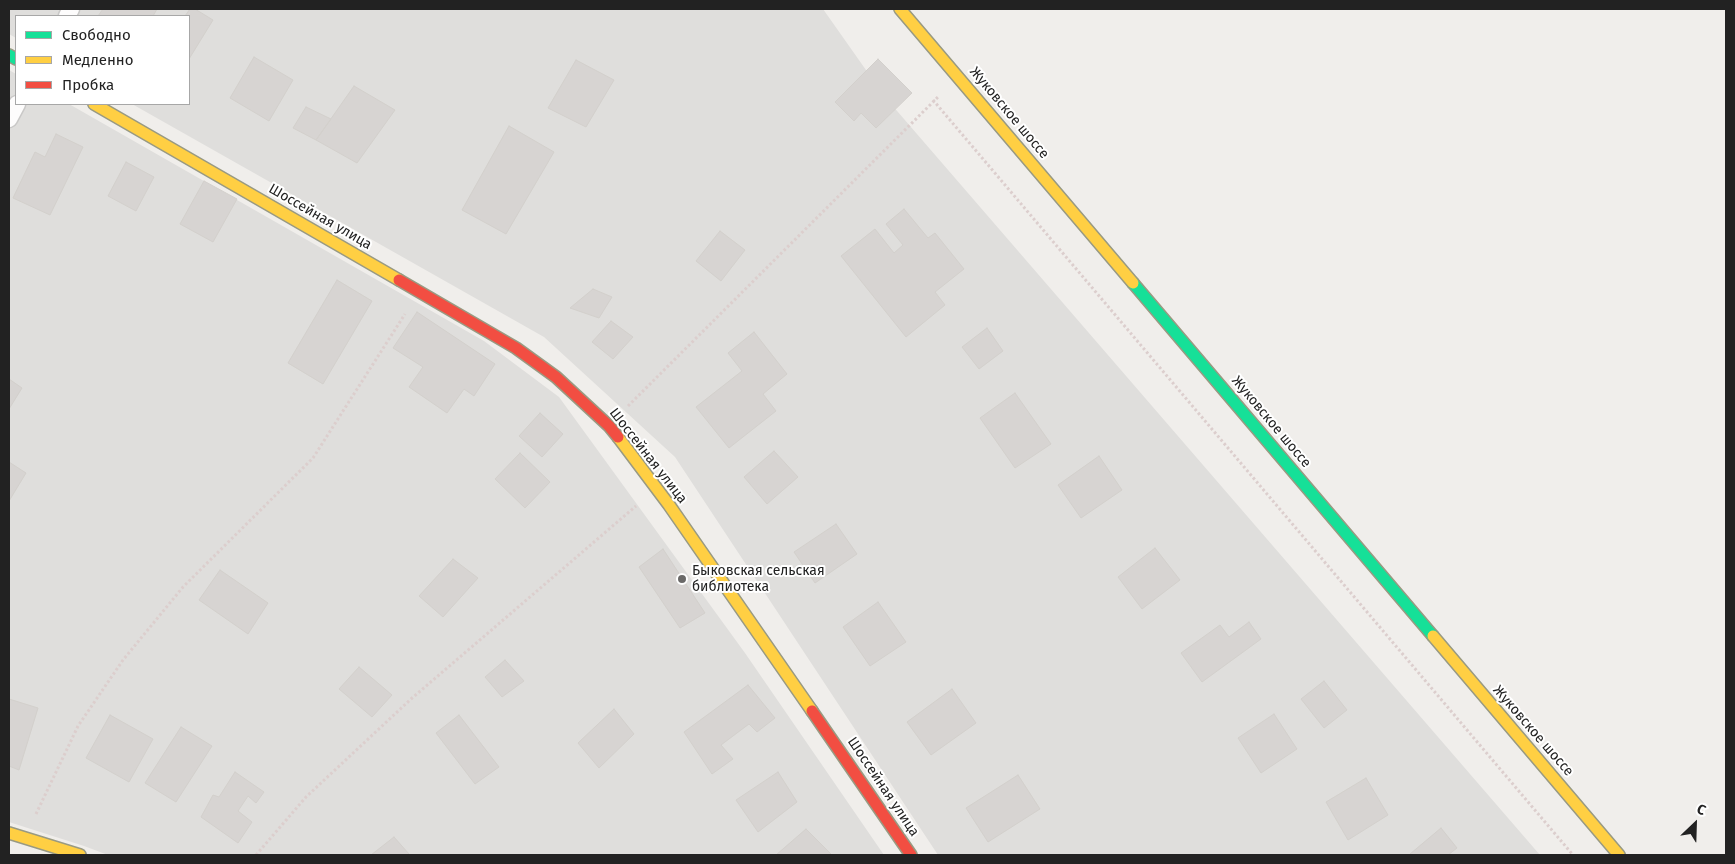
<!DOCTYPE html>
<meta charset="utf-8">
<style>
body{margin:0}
#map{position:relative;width:1735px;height:864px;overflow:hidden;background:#f0eeeb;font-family:"Fira Sans",sans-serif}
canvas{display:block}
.frame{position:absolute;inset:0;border:10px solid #222;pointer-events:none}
.legend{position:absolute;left:15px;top:15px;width:175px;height:90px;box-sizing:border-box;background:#fff;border:1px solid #a7a7a7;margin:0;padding:6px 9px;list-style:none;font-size:15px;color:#222}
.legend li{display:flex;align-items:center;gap:10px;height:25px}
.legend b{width:25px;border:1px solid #a7a7a7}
.north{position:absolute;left:1670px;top:799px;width:50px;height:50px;-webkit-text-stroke:4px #fff;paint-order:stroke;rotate:24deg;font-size:14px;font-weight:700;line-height:20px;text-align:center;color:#222}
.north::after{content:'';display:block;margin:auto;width:18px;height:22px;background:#222;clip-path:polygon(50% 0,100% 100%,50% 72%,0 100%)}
</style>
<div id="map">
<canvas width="1735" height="864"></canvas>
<div class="frame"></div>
<ul class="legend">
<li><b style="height:6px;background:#16e098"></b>Свободно</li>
<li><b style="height:6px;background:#ffcf43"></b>Медленно</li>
<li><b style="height:6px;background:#f24e42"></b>Пробка</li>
</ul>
<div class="north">С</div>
</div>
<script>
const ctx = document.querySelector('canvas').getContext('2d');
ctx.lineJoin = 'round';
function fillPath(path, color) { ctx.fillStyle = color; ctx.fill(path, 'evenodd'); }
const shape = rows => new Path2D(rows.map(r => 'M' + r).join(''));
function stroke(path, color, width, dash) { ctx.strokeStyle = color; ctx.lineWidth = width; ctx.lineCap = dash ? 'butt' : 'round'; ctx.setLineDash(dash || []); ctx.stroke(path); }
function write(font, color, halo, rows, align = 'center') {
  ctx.font = font + ' "Fira Sans",sans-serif'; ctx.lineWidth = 4; ctx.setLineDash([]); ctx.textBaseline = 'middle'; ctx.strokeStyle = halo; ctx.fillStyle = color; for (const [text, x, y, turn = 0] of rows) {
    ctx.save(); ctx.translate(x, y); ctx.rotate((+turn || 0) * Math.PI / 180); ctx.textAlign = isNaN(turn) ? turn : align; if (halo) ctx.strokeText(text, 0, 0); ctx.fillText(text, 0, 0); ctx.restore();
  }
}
const residential = shape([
 [9,9,823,9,885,97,1540,855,938,855,675,457,544,337,132,104,189,104,189,16,16,16,16,38,9,34],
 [9,70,16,74,16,104,69,104,484,341,559,397,745,653,884,855,108,855,84,846,9,822]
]);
const building = shape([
 [103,9,157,9,153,16,98,16,103,9],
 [190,9,195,9,213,20,189,59,189,16,185,16,190,9],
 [254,57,293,80,269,121,230,98,254,57],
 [878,59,912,93,876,128,861,113,854,121,835,102,878,59],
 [576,60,614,80,586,127,548,108,576,60],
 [354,86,395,110,357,163,316,140,354,86],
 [306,107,331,119,316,140,293,128,306,107],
 [509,126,554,152,506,234,462,210,509,126],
 [56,134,83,147,50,215,13,198,35,152,45,157,56,134],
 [126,162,154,177,136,211,108,196,126,162],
 [204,181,237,199,213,242,180,224,204,181],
 [904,209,928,238,935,233,964,269,935,292,945,305,906,337,841,256,875,229,894,253,903,245,886,224,904,209],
 [720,231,745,250,721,281,696,261,720,231],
 [337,280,372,301,323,384,288,363,337,280],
 [593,289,612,297,599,318,570,308,593,289],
 [417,312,495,364,474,396,464,389,447,413,409,387,423,367,393,348,417,312],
 [611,321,633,337,613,359,592,342,611,321],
 [987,328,1003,351,979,369,962,347,987,328],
 [754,332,787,374,763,394,776,411,729,448,696,407,742,371,728,353,754,332],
 [9,379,22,388,9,409,9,379],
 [1015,393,1051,444,1015,468,980,418,1015,393],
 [540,413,563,434,542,457,519,436,540,413],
 [774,451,798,477,767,504,744,477,774,451],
 [520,453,550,482,525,508,495,479,520,453],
 [1099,456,1122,490,1081,518,1058,485,1099,456],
 [9,462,26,473,9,501,9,462],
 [836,524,857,554,815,583,794,552,836,524],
 [1155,548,1180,580,1142,609,1118,577,1155,548],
 [663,549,705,613,680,628,639,567,663,549],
 [453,559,478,578,443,617,419,596,453,559],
 [220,570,268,603,248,634,199,600,220,570],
 [878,602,906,642,870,666,843,627,878,602],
 [1249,622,1261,639,1202,682,1181,653,1220,625,1229,637,1249,622],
 [505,660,524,681,502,697,485,677,505,660],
 [359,667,392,695,372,717,339,689,359,667],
 [1324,681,1347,710,1324,728,1301,699,1324,681],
 [748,685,775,718,757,732,749,724,721,745,733,759,712,774,684,732,748,685],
 [952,689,976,723,931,755,907,722,952,689],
 [9,699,38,708,19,770,9,766,9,699],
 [614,709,634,734,599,768,578,743,614,709],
 [1274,714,1297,749,1261,773,1238,738,1274,714],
 [110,715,153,739,129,782,86,758,110,715],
 [459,715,499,767,475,784,436,733,459,715],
 [181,727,212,746,176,802,145,783,181,727],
 [235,772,264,792,256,803,248,796,238,811,252,822,238,843,201,817,213,795,219,797,235,772],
 [778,772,797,802,758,832,736,800,778,772],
 [1018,775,1040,809,988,842,966,808,1018,775],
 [1366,778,1388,815,1348,840,1326,802,1366,778],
 [1441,828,1457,848,1448,855,1411,855,1410,854,1441,828],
 [806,829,832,855,776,855,806,829],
 [394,837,409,854,408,855,371,855,394,837]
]);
const path = shape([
 [933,100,1573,855],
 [628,406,939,96],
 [36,814,78,726,123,660,183,587,313,458,405,314],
 [256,855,306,797,411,699,636,506]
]);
const lane = shape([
 [67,16,71,9],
 [9,119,17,104]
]);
const fast = shape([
 [9,55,16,59],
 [1133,283,1433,636]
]);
const slow = shape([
 [900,9,1133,283],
 [94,104,399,280],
 [618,437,669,505,812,711],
 [1433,636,1619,855],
 [9,833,80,855]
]);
const jam = shape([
 [399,280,516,348,556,377,609,426,618,437],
 [812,711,911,855]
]);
const markers = [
 [682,579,5,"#6a6968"]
];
const streetNames = [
 ["Жуковское шоссе",1009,113,50],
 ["Шоссейная улица",320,217,30],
 ["Жуковское шоссе",1271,422,50],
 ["Шоссейная улица",648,456,52],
 ["Жуковское шоссе",1533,731,49],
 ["Шоссейная улица",883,787,56]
];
const poiNames = [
 ["Быковская сельская",692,571],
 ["библиотека",692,587]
];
fillPath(residential, '#dfdedc');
fillPath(building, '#d7d4d2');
stroke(building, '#d3d0cc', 1);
stroke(lane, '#c9c8c7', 19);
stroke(fast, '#999a82', 14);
stroke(slow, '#999a82', 14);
stroke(jam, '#999a82', 14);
stroke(path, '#dccecd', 3, [2.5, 2.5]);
stroke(lane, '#fdfcfc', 16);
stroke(fast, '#16e098', 11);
stroke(slow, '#ffcf43', 11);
stroke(jam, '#f24e42', 11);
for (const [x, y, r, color] of markers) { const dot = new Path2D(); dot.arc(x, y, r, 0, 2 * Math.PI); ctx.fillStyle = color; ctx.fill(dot); stroke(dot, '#fff', 2); }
write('14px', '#222', '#fff', streetNames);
write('14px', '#222', '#fff', poiNames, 'left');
</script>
